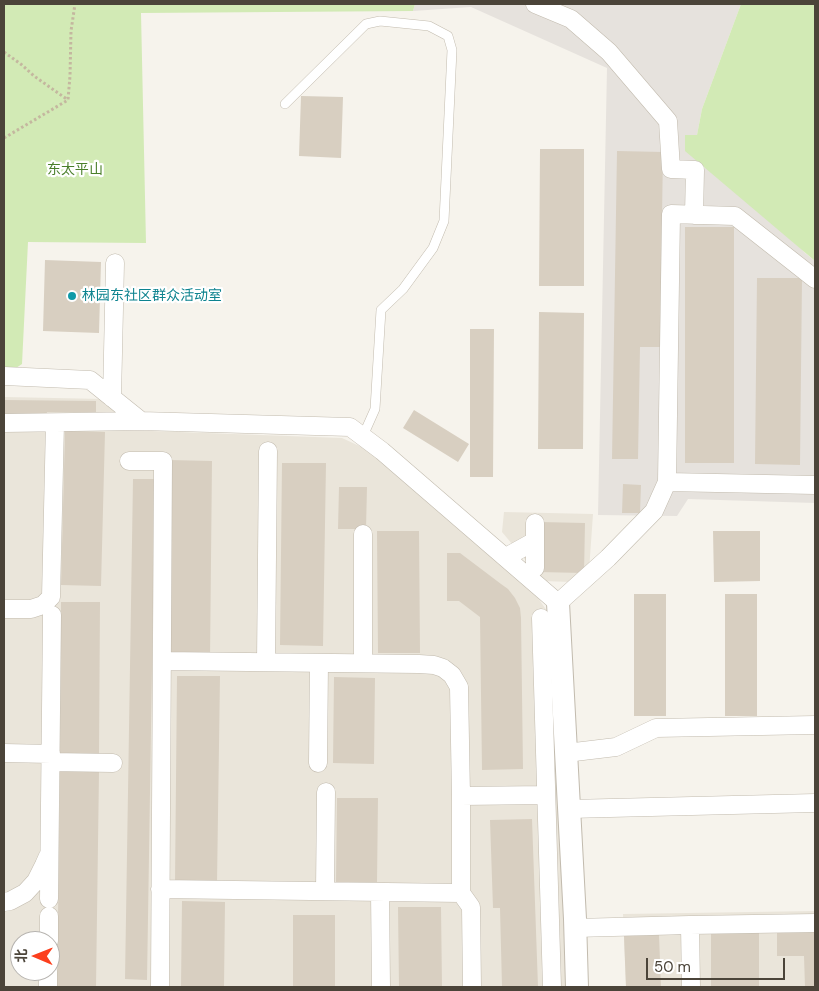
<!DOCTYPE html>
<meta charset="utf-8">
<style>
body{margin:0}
#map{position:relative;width:819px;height:991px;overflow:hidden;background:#f6f3ec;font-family:"DM Sans","Noto Sans SC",sans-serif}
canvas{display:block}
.frame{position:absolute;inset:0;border:5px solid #4b4439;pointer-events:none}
.north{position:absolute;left:10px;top:931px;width:50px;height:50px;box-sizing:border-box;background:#fff;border:1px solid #b7b4b0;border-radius:50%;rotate:271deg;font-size:14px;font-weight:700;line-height:20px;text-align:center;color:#4b4439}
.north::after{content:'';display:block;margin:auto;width:18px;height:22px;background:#fc3f1d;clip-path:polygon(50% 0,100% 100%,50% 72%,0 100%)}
.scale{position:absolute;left:646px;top:958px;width:139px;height:22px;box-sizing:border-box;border:2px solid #4b4439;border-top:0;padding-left:6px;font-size:15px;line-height:18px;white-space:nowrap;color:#4b4439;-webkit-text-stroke:4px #fff;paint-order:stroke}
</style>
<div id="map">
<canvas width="819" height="991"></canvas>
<div class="frame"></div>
<div class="north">北</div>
<div class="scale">50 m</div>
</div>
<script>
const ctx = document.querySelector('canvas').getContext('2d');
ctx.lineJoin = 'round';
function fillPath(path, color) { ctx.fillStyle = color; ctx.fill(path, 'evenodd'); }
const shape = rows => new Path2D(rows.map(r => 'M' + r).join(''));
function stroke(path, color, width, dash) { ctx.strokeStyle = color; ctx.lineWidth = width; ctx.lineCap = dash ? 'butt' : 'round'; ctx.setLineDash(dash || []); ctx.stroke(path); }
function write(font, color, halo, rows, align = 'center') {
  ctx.font = font + ' "DM Sans","Noto Sans SC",sans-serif'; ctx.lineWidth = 4.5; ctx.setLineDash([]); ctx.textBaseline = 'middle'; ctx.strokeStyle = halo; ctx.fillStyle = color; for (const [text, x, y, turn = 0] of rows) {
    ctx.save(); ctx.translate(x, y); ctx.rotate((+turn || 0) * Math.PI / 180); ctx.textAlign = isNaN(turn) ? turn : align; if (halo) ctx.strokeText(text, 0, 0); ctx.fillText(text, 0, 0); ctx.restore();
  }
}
const residential = shape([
 [4,397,104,399,120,413,125,430,342,438,366,449,462,526,538,598,554,621,567,987,4,987],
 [20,941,50,941,50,971,20,971],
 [504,512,593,514,589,571,571,582,543,581,502,532],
 [815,911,815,987,626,987,623,914]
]);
const industrial = shape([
 [415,4,741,4,702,109,697,135,805,253,815,261,815,503,688,499,677,516,598,515,607,68,471,7,413,11]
]);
const green = shape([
 [4,4,415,4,413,11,141,13,146,243,28,242,22,364,4,376],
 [741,4,815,4,815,261,685,151,685,135,697,135,702,109]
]);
const building = shape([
 [301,96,343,97,341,158,299,156],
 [540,149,584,149,584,286,539,286],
 [617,151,663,152,660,347,640,347,638,459,612,459],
 [685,227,734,227,734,463,685,463],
 [45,260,101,262,99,333,43,331],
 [757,278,802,278,800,465,755,464],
 [539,312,584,313,583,449,538,449],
 [470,329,494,329,493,477,470,477],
 [4,400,96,401,96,412,47,412,46,417,4,416],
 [414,410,469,444,458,462,403,428],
 [65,431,105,432,101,586,61,585],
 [169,460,212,461,210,659,168,658],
 [282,463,326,463,323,646,280,645],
 [133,479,155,479,147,980,125,979],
 [623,484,641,485,640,513,622,513],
 [339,487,367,487,366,529,338,529],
 [540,522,585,523,584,573,538,572],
 [377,531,419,531,420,653,378,653],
 [713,531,760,531,760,581,714,582],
 [447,553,460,553,501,584,508,589,515,598,520,608,521,618,523,769,482,770,480,617,459,601,447,601],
 [634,594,666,594,666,716,634,716],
 [725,594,757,594,757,716,725,716],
 [61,602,100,602,99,754,60,753],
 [177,676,220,676,217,883,175,883],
 [334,677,375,678,374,764,333,763],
 [60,771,99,772,96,987,57,987],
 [337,798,378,798,377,882,336,882],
 [532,819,538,987,502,987,500,908,493,908,490,820],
 [182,901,225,902,224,987,181,987],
 [398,907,441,907,442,987,399,987],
 [293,915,335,915,335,987,293,987],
 [711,931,759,931,759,987,711,987],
 [815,932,815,987,805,987,804,956,777,956,777,933],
 [659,935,661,987,626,987,624,936]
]);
const path = shape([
 [4,52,22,65,34,76,68,100],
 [4,138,68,100,70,76,71,31,75,4]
]);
const service = shape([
 [285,104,366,24,380,21,429,26,448,36,452,50,444,221,433,248,403,289,381,310,375,409,363,436]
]);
const minor = shape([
 [535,4,571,19,609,52,668,121,671,169,695,170,694,215],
 [4,376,90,380,141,421,350,427,382,451,558,603,608,558,654,511,667,482,815,485],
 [112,398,115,263],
 [4,423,141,421],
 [129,461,163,461,160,987],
 [667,482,671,214,735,216,815,279],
 [506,557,535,541],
 [535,568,535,523],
 [4,609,31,609,43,605,51,597,55,423],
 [541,618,552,987],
 [162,661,419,664,434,665,443,668,452,675,459,687,461,796,461,893,471,907,472,987],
 [266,662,268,451],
 [363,663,363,534],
 [4,753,51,754],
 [566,753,616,747,656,728,815,725],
 [51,762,113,763],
 [318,763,319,663],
 [461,796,546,795],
 [569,809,815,803],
 [160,889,461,893],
 [325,891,326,792],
 [380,892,381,987],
 [49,899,52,615],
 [4,902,10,901,25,893,36,881,44,865,48,856],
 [575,928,690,925],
 [49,941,49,916],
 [48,987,48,971],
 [691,987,690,925,815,923]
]);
const tertiary = shape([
 [558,603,575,919,577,987]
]);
const markers = [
 [72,296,5,"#0f9aa8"]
];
const parkNames = [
 ["东太平山",75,170]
];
const cultureNames = [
 ["林园东社区群众活动室",82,296]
];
fillPath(residential, '#eae5da');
fillPath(industrial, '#e6e2dd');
fillPath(green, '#d2eab5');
fillPath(building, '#d8cfc1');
stroke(service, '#c2bbae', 10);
stroke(minor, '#c2bbae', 19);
stroke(tertiary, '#c2bbae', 24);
stroke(path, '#c4b79f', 3, [2.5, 2.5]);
stroke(service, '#fff', 9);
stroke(minor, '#fff', 18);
stroke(tertiary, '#fff', 22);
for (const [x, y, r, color] of markers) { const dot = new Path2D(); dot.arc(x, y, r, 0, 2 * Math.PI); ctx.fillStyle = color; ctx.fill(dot); stroke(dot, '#fff', 2); }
write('14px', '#4a7f2a', '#fff', parkNames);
write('14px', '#0d838f', '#fff', cultureNames, 'left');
</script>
